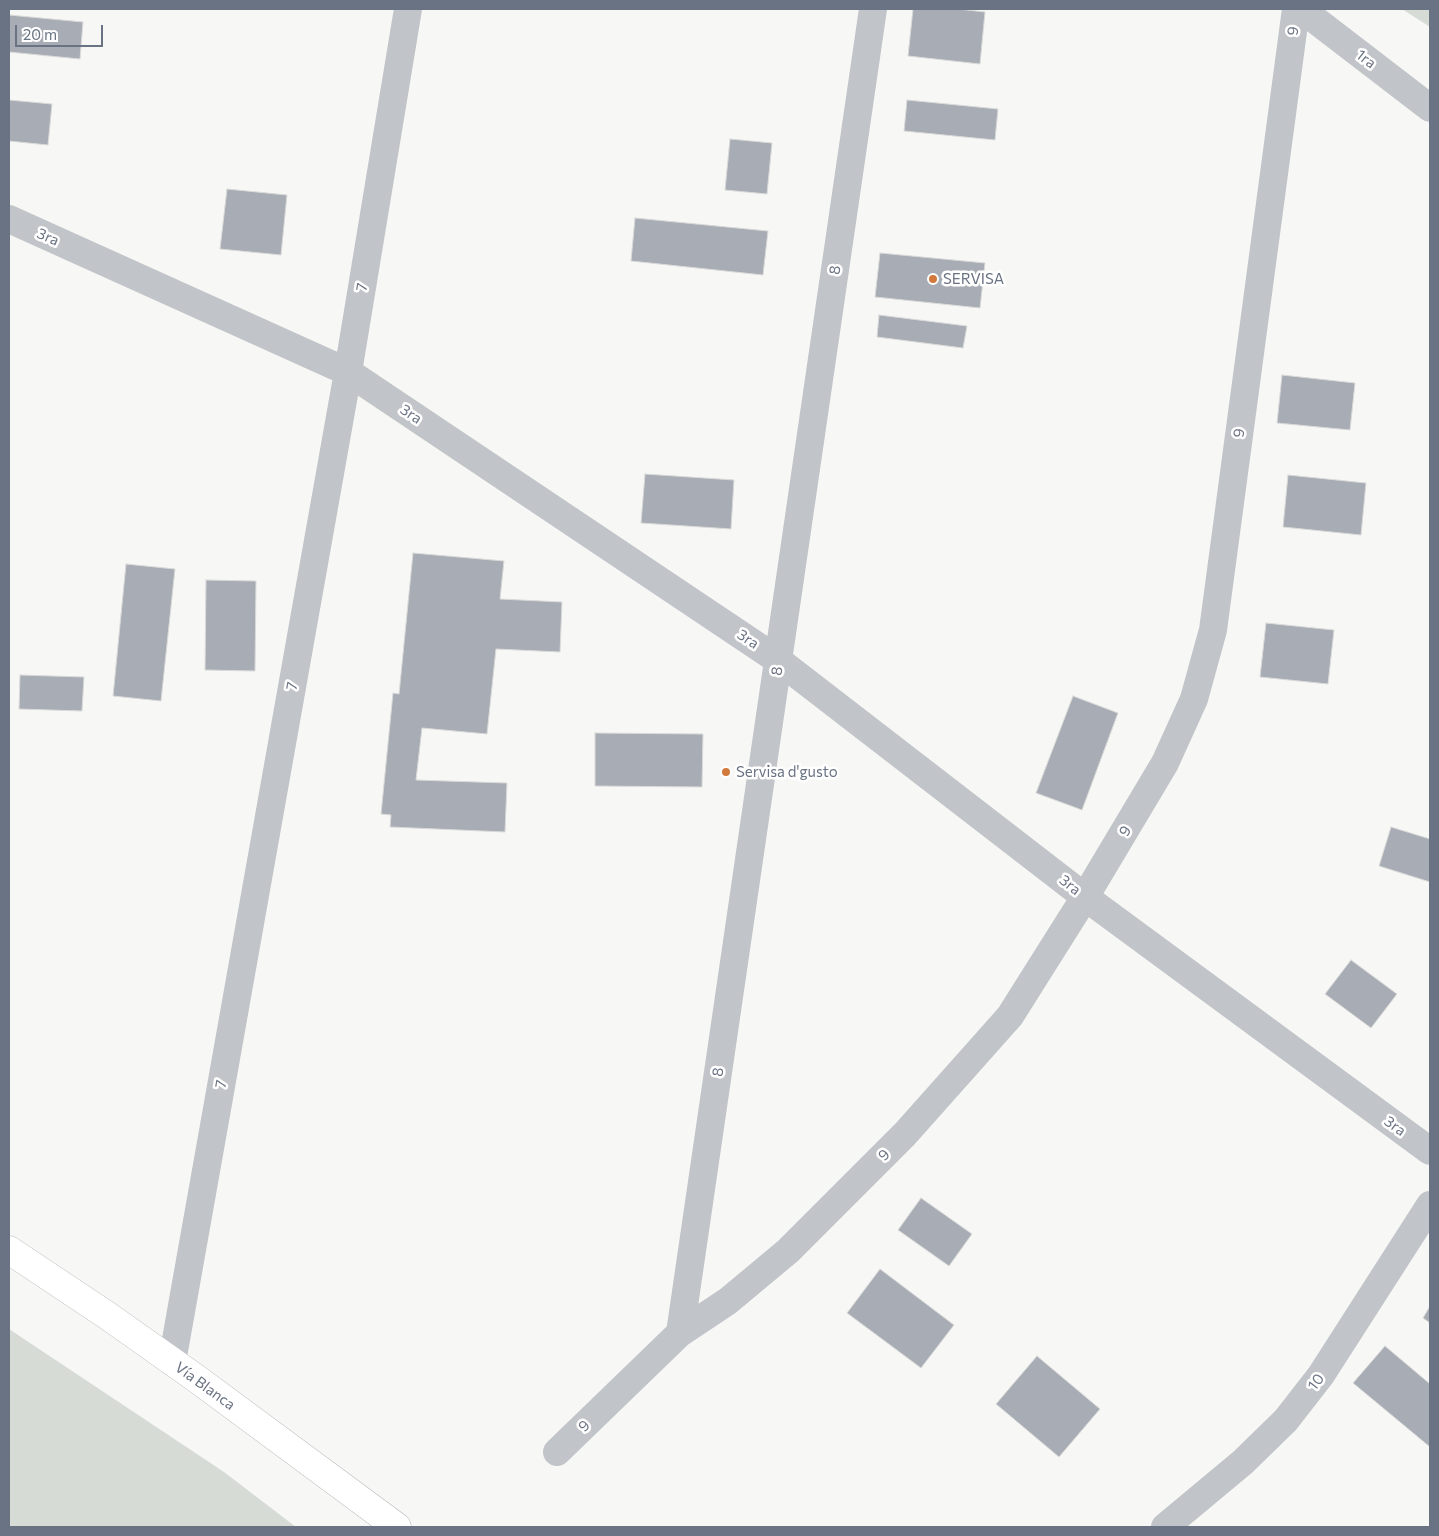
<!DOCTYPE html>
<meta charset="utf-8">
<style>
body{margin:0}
#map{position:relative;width:1439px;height:1536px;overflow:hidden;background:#f7f8f5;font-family:Commissioner,sans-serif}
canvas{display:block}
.frame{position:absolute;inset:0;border:10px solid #6a7383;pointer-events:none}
.scale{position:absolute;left:15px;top:25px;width:88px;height:22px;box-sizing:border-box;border:2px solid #6a7383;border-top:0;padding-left:6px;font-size:15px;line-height:18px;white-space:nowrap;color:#6a7383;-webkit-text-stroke:4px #fff;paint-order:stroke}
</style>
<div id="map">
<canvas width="1439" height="1536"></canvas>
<div class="frame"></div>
<div class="scale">20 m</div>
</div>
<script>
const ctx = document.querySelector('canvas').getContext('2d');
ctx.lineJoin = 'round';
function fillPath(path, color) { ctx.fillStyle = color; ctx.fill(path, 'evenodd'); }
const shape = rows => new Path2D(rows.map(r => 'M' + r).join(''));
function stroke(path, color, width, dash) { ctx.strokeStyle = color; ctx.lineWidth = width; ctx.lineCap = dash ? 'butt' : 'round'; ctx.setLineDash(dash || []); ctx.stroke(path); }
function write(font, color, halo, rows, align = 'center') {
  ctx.font = font + ' Commissioner,sans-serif'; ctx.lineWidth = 5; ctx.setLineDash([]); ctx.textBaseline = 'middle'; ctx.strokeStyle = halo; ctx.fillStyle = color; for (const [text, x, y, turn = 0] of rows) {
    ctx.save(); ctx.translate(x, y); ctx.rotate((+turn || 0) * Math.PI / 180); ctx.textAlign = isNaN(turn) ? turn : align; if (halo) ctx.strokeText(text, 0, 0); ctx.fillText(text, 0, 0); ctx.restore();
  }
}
const green = shape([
 [1402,9,1430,9,1430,27],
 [9,1329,224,1472,296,1527,9,1527]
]);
const building = shape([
 [913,9,958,9,985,12,980,64,908,56,913,9],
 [9,15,83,22,80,59,9,52,9,15],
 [9,100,52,104,48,145,9,141,9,100],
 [907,100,998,109,995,140,904,131,907,100],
 [730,139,772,143,767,194,725,190,730,139],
 [227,189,287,195,281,255,220,249,227,189],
 [635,218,768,231,763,275,631,261,635,218],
 [880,253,985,263,980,308,875,297,880,253],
 [879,315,967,326,963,348,877,337,879,315],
 [1282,375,1355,383,1350,430,1277,423,1282,375],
 [645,474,734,480,731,529,641,523,645,474],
 [1288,475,1366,483,1361,535,1283,527,1288,475],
 [413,553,504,561,500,599,562,602,560,652,496,649,487,734,422,728,416,780,507,783,505,832,390,827,391,815,381,814,393,693,399,694,413,553],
 [126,564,175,569,161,701,113,696,126,564],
 [206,580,256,581,255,671,205,670,206,580],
 [1266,623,1334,630,1328,684,1260,677,1266,623],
 [20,675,84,677,82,711,19,709,20,675],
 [1073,696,1118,713,1082,810,1036,793,1073,696],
 [595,733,703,734,702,787,595,786,595,733],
 [1391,827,1430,839,1430,882,1379,866,1391,827],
 [1351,960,1397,994,1371,1028,1325,994,1351,960],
 [921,1198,972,1234,949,1266,898,1230,921,1198],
 [880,1269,954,1325,921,1368,847,1313,880,1269],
 [1430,1306,1430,1323,1423,1318,1430,1306],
 [1385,1346,1430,1384,1430,1447,1353,1383,1385,1346],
 [1037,1356,1100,1409,1059,1457,996,1404,1037,1356]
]);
const minor = shape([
 [1301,9,1430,108],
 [9,219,348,372,778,660,1085,897,1430,1151],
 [680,1333,873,9],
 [172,1362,348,372,408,9],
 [557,1452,680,1333,728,1301,788,1251,905,1134,1010,1016,1085,897,1165,763,1194,699,1213,630,1296,9],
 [1165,1527,1243,1462,1286,1420,1321,1375,1430,1205]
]);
const highway = shape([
 [9,1250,108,1316,197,1379,397,1527]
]);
const markers = [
 [933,279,5,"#d2793b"],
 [726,772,5,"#d2793b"]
];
const streetNames = [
 ["9",1293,31,-82],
 ["1ra",1366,59,38],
 ["3ra",48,237,24],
 ["8",835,270,-82],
 ["7",362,287,-81],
 ["3ra",411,414,34],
 ["9",1239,433,-82],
 ["3ra",748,639,34],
 ["8",777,671,-82],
 ["7",292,686,-80],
 ["9",1125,831,-59],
 ["3ra",1070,885,38],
 ["8",718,1072,-82],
 ["7",221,1084,-80],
 ["3ra",1395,1126,36],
 ["9",884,1155,-45],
 ["10",1316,1382,-53],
 ["Vía Blanca",205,1386,36],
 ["9",584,1426,-44]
];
const poiNames = [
 ["SERVISA",943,279],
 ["Servisa d'gusto",736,772]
];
fillPath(green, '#d6dcd5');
fillPath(building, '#a8adb5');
stroke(building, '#d9d9d8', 1);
stroke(highway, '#b3b5b9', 29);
stroke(minor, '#c1c4c8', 28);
stroke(highway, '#fff', 28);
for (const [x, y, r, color] of markers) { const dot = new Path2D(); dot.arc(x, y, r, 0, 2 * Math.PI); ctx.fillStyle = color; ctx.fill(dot); stroke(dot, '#fff', 2); }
write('15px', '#6a7383', '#fff', streetNames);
write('15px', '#6a7383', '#fff', poiNames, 'left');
</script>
